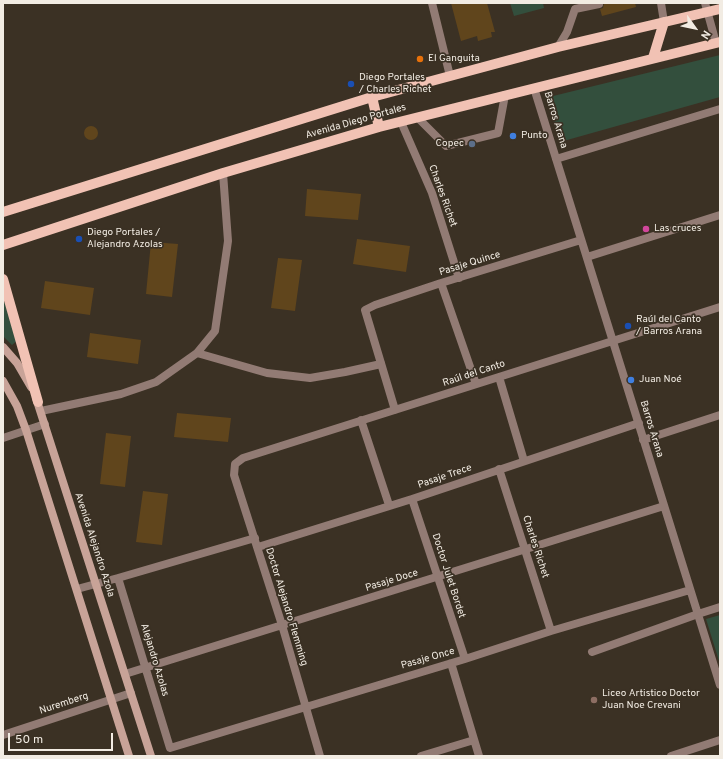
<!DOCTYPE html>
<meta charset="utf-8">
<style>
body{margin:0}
#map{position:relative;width:723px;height:759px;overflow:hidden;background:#3b3124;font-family:Overpass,sans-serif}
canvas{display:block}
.frame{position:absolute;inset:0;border:4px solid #f2ece3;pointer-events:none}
.north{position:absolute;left:675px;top:8px;width:40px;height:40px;-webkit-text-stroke:3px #3b3124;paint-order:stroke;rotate:123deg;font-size:11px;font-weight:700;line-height:16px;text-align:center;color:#f2ece3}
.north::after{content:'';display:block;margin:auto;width:14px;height:18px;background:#f2ece3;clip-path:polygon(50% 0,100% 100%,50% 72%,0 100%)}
.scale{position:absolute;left:8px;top:733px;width:105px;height:18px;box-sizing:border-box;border:2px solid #f2ece3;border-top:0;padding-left:5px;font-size:12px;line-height:14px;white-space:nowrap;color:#f2ece3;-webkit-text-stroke:3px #3b3124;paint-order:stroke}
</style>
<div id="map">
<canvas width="723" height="759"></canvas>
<div class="frame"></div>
<div class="north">N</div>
<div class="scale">50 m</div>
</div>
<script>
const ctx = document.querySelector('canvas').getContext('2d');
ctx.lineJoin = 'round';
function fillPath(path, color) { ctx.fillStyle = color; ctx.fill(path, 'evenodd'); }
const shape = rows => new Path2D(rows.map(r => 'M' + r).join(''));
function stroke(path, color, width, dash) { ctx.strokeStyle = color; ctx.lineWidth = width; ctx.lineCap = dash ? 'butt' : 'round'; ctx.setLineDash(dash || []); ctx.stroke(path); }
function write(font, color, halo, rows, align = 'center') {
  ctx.font = font + ' Overpass,sans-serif'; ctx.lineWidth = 3.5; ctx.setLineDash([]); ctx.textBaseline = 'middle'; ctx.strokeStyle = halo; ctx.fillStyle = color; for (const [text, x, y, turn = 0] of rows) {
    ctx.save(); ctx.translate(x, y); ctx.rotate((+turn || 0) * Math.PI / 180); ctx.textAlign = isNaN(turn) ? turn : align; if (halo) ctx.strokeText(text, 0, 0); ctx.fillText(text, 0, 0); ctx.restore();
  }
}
const green = shape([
 [510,3,543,3,544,8,514,16],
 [720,55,720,97,560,142,545,98],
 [3,298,18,340,12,345,3,336],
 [720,615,720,664,706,619]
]);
const building = shape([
 [451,3,487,3,495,32,491,32,492,37,478,41,477,36,461,41],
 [604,3,635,3,636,7,602,16,600,9,603,8],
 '84 133a7 7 0 1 1 14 0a7 7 0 1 1-14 0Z',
 [307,189,361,194,358,220,305,216],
 [357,239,410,246,406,272,353,264],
 [151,242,178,244,172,297,146,294],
 [278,258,302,260,295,311,271,308],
 [45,281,94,288,90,315,41,308],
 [90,333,141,340,138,364,87,357],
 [177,413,231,418,228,442,174,437],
 [106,433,131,436,125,487,100,484],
 [143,491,168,494,162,545,136,542]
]);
const service = shape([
 [661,3,664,22],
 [558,47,567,32,575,9,599,4],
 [418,118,446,146,498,133,505,95],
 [197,353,267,373,310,378,345,372,381,364],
 [41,411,121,394,156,382,197,353,215,331,228,241,223,173],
 [592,652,698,614]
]);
const minor = shape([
 [432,3,450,76],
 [705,3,716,43],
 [534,88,720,685],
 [401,122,432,193,459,278],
 [556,159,720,109],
 [587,257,720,215],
 [441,283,476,384],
 [499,377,524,461],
 [395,410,365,310,375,305,441,283,581,240],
 [361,420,389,505],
 [3,438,45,424],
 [643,440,720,415],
 [499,469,551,631],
 [412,499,465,659],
 [258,547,412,499,639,423],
 [118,578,170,748,465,659,551,631,690,590],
 [77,589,118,578,255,538],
 [698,614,720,607],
 [451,663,479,756],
 [125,674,664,506],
 [3,735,131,693],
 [320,756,282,625,234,475,235,464,243,458,720,307],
 [421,756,474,740],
 [671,756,720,740]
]);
const secondary = shape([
 [3,347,17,363,31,387],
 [3,381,17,406,26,430,129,756],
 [36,398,151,756]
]);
const primary = shape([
 [653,58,664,22],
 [372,97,379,127],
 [3,212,372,97,558,47,720,9],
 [3,245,223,173,379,127,720,42],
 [3,279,38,402]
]);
const markers = [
 [420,59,4,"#e8710a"],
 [351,84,4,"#1a4fb4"],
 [513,136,4,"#3f7fe0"],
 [472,144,4,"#5c6f8a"],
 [646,229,4,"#d1479c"],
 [79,239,4,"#1a4fb4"],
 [628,326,4,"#1a4fb4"],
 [631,380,4,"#3f7fe0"],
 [594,700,4,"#8d6e63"]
];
const poiNames = [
 ["El Ganguita",428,59],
 ["Diego Portales",359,78],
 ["/ Charles Richet",359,90],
 ["Punto",521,136],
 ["Copec",464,144,"right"],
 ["Las cruces",654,229],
 ["Diego Portales /",87,233],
 ["Alejandro Azolas",87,245],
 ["Raúl del Canto",636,320],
 ["/ Barros Arana",636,332],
 ["Juan Noé",639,380],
 ["Liceo Artistico Doctor",602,694],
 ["Juan Noe Crevani",602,706]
];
const streetNames = [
 ["Barros Arana",555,120,73],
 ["Avenida Diego Portales",356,122,-16],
 ["Charles Richet",442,196,70],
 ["Pasaje Quince",470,264,-17],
 ["Raúl del Canto",474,374,-18],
 ["Barros Arana",651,429,73],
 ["Pasaje Trece",445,477,-19],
 ["Avenida Alejandro Azola",94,545,72],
 ["Charles Richet",535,547,72],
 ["Doctor Julet Bordet",448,576,72],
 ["Pasaje Doce",392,581,-17],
 ["Doctor Alejandro Flemming",286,607,73],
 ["Pasaje Once",428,659,-16],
 ["Alejandro Azolas",154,660,73],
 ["Nuremberg",64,704,-18]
];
fillPath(green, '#334f3d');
fillPath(building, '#60451c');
stroke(service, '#927b74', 8);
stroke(minor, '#927b74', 8);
stroke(secondary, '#c8a398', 8);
stroke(primary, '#f1c2b4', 10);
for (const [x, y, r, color] of markers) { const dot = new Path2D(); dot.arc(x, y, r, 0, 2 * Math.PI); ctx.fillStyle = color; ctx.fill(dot); stroke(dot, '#3b3124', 1.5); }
write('10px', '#f2ece3', '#3b3124', poiNames, 'left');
write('10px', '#f2ece3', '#3b3124', streetNames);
</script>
